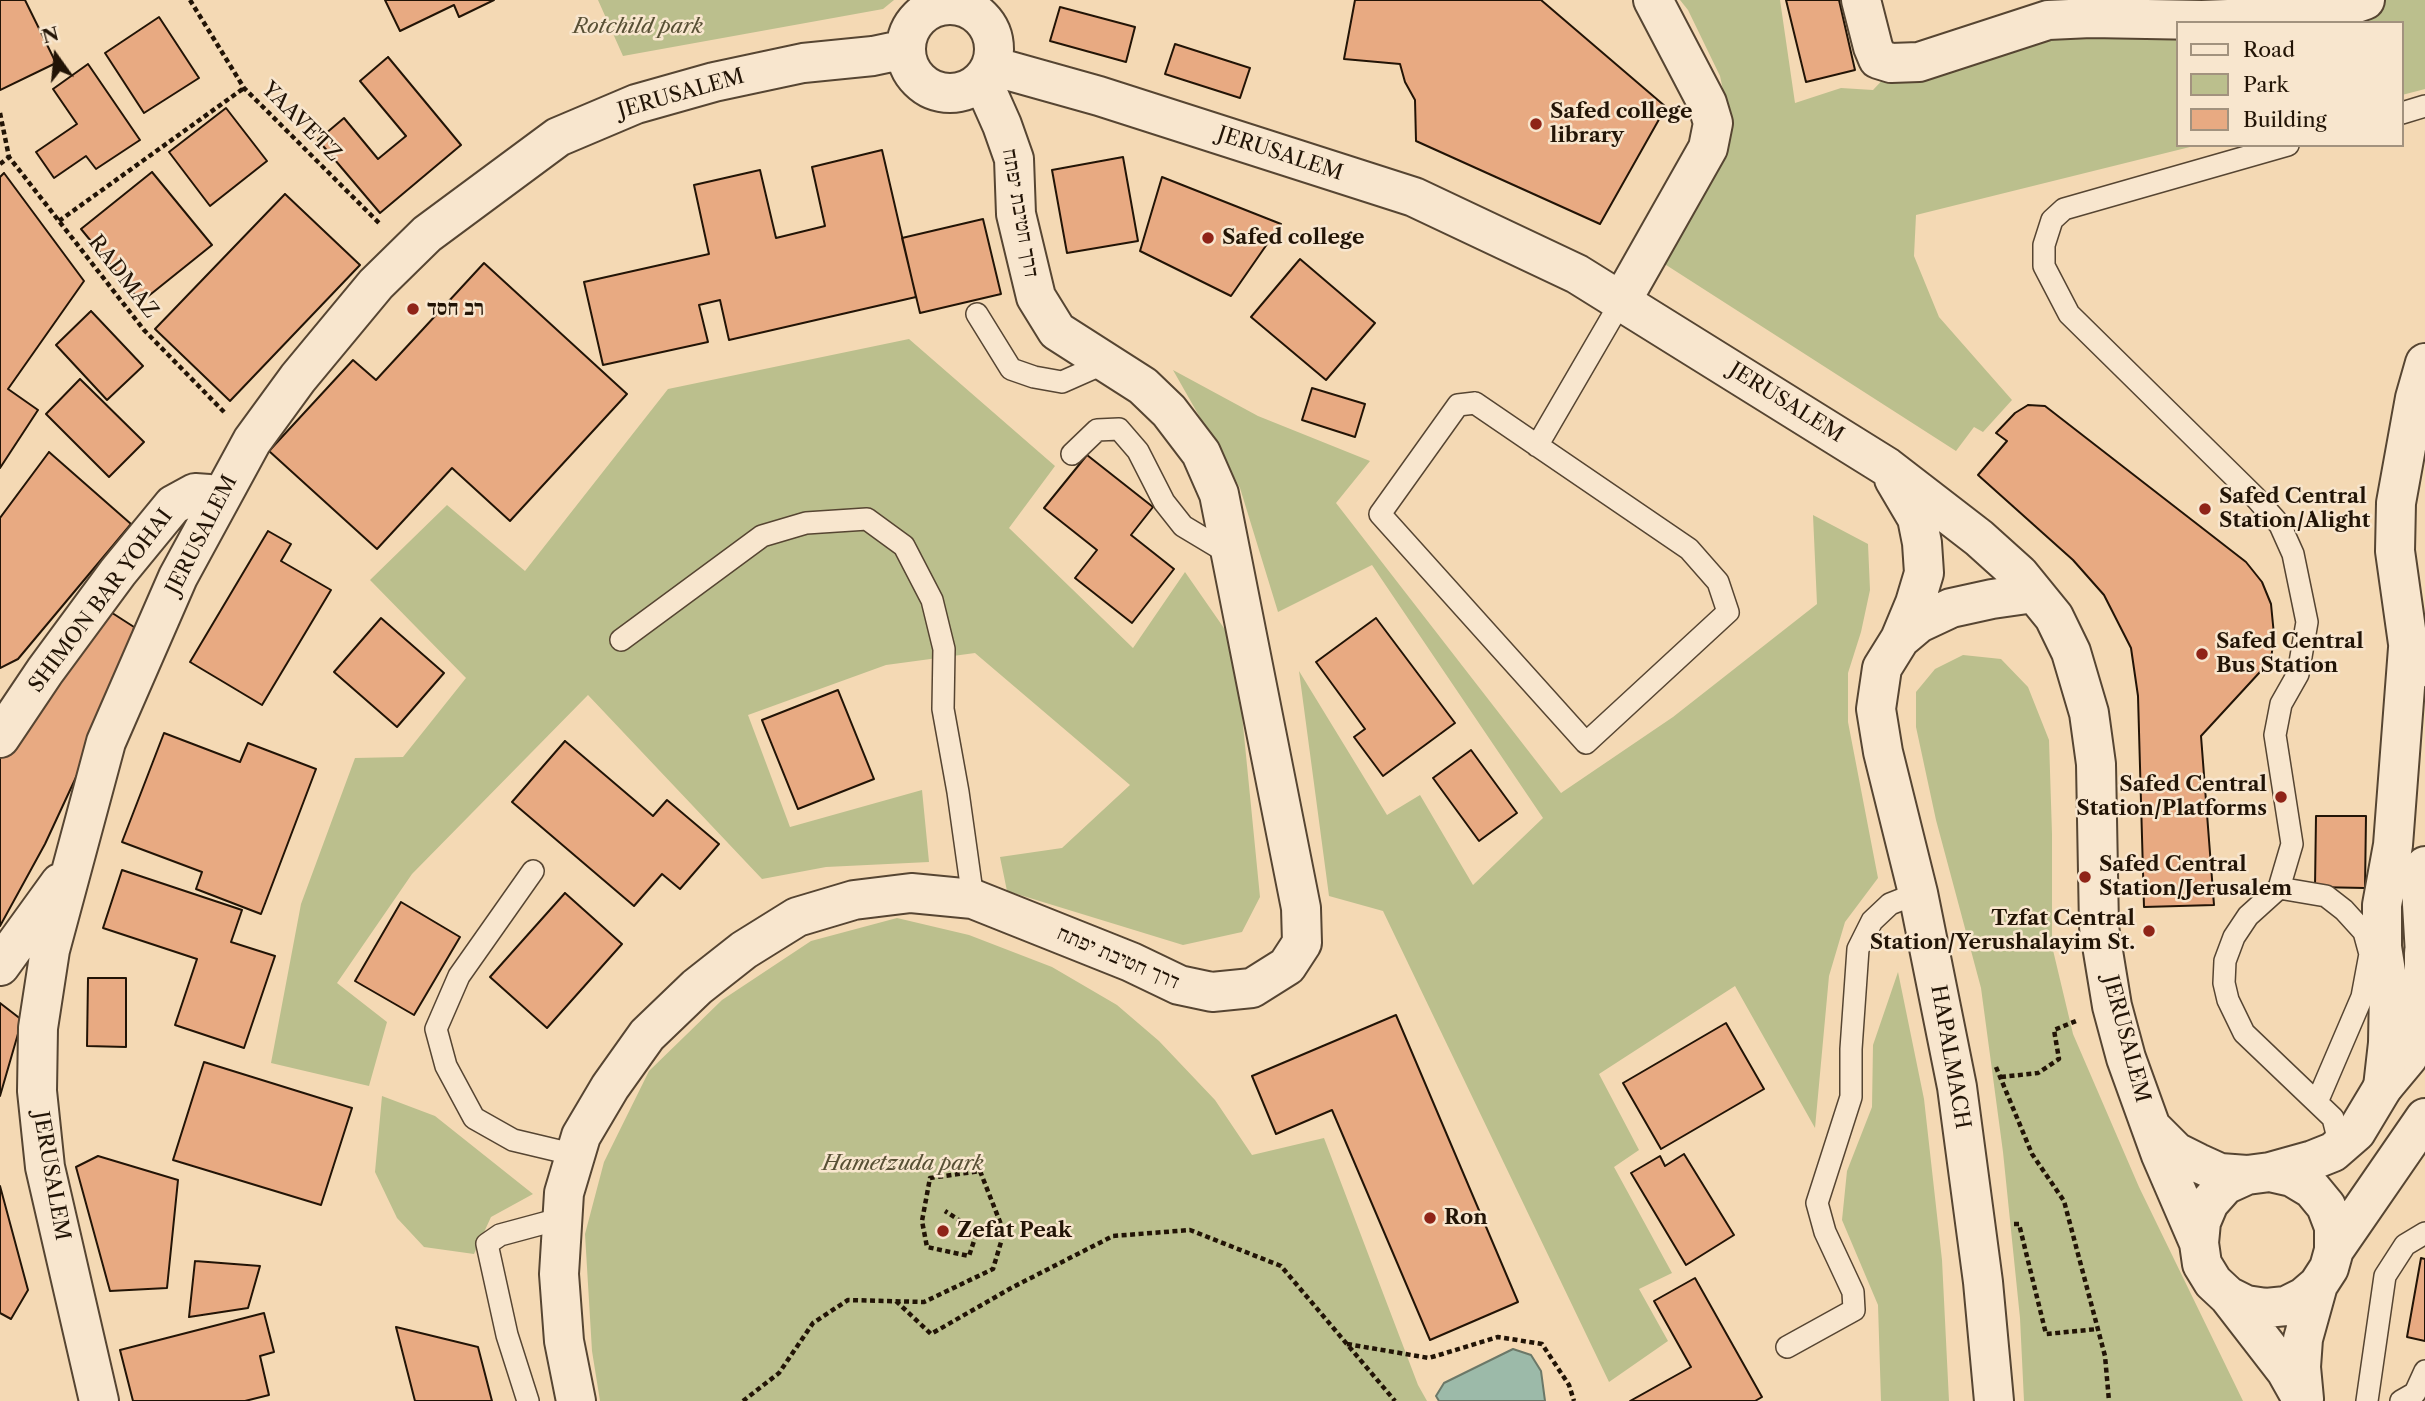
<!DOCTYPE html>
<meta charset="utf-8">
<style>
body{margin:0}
#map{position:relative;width:2425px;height:1401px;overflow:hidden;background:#f4d9b4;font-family:"Libre Caslon Text",serif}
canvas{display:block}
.legend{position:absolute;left:2176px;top:21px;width:228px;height:126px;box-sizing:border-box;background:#f8e6ce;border:2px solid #a2927e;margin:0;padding:9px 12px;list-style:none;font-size:21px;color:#221406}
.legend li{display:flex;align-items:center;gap:14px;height:35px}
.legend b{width:35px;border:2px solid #a2927e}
.north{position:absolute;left:21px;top:21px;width:70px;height:70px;-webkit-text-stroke:5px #f8e6ce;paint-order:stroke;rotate:345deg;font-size:19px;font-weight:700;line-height:28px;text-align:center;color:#221406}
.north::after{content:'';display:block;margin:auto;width:24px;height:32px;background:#221406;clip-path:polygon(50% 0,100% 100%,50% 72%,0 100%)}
</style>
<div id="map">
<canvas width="2425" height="1401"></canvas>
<ul class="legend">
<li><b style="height:9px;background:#f8e6ce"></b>Road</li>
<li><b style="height:19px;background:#bbbf8d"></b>Park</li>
<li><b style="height:19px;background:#e8aa82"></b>Building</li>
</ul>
<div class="north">N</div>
</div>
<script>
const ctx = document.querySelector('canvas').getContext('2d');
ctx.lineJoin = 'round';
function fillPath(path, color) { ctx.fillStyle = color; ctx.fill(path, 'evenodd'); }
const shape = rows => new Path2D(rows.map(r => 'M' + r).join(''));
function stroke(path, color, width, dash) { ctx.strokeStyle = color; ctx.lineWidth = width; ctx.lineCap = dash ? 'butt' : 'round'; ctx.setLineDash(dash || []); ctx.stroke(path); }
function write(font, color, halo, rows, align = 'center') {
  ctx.font = font + ' "Libre Caslon Text","Frank Ruhl Libre",serif'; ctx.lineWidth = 5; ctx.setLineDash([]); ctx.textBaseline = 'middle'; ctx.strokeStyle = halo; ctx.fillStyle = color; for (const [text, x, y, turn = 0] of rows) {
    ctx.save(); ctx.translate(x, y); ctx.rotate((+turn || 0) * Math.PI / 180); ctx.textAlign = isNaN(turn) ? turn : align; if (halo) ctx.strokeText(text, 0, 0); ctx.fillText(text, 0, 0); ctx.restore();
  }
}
const green = shape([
 [598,0,894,0,883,9,623,56],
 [1680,0,1780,0,1795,103,1841,88,1873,90,1891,71,1954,68,2053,0,2425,0,2425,89,2402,95,2402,23,2178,23,2178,145,2198,145,1916,215,1914,256,1939,317,2012,400,1983,432,1974,427,1956,451,1663,263,1729,118,1720,76,1688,10],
 [909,339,1055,466,1009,528,1133,648,1185,572,1235,644,1260,897,1242,932,1183,945,1007,891,1000,857,1062,848,1130,785,975,653,886,665,748,715,790,827,922,790,929,862,826,867,762,879,588,695,412,874,337,983,387,1022,369,1086,271,1063,301,904,355,758,403,757,466,678,370,580,447,505,525,571,668,389],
 [1173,370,1258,416,1370,461,1336,503,1561,793,1673,717,1817,604,1813,515,1868,544,1870,590,1861,632,1848,673,1848,722,1878,878,1845,922,1829,976,1815,1128,1735,986,1599,1074,1639,1150,1614,1167,1672,1273,1639,1289,1668,1341,1609,1382,1383,911,1329,896,1299,671,1387,815,1420,795,1473,885,1543,818,1372,565,1278,612,1240,488],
 [1963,655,2001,659,2028,687,2049,740,2052,834,2052,946,2073,1034,2139,1187,2243,1401,2024,1401,2020,1318,2003,1152,1981,988,1936,820,1916,727,1916,692,1935,669],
 [897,918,969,935,1052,967,1117,1005,1159,1041,1215,1100,1252,1155,1324,1138,1418,1385,1427,1401,600,1401,592,1351,585,1234,604,1162,649,1071,722,1000,811,941],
 [1898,972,1924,1099,1942,1260,1949,1401,1881,1401,1878,1305,1842,1220,1847,1171,1872,1107,1873,1045],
 [382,1096,435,1116,533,1194,491,1217,474,1254,424,1247,397,1218,375,1172]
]);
const water = shape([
 [1513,1349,1531,1355,1541,1371,1545,1401,1439,1401,1436,1396,1444,1383,1513,1349]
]);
const building = shape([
 [0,0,25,0,56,63,0,90,0,0],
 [385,0,494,0,459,17,454,5,400,31,385,0],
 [1355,0,1541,0,1666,107,1600,224,1416,141,1415,100,1405,82,1400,64,1344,59,1355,0],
 [1786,0,1839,0,1855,70,1806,82,1786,0],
 [1060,7,1135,27,1126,62,1050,41,1060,7],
 [159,17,199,78,144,113,105,53,159,17],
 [1175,44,1250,68,1240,98,1165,74,1175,44],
 [388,57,461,145,380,213,318,140,344,118,378,159,406,136,360,81,388,57],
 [88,64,140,140,96,169,86,156,54,178,36,152,77,124,53,89,88,64],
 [226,108,267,161,210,206,169,152,226,108],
 [882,150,916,297,729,340,720,300,699,305,708,342,603,365,584,282,709,254,694,185,760,170,776,238,825,226,812,167,882,150],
 [1123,157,1138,241,1067,253,1052,170,1123,157],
 [152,172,212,245,141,302,81,229,152,172],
 [4,173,84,281,8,389,38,410,0,468,0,177,4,173],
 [1162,177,1281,224,1231,296,1140,251,1162,177],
 [285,194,360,265,230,401,155,329,285,194],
 [983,219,1001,294,920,313,902,238,983,219],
 [1300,259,1375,323,1326,380,1251,317,1300,259],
 [484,263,627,394,510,521,452,468,377,549,269,451,353,360,376,380,484,263],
 [91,311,143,366,107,400,56,345,91,311],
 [80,379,144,442,109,477,46,414,80,379],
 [1312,388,1365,404,1355,437,1302,420,1312,388],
 [2028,405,2045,406,2246,562,2262,582,2271,604,2274,635,2271,660,2201,736,2214,905,2144,907,2138,696,2131,648,2104,595,2073,560,1978,475,2007,441,1996,433,2015,413,2028,405],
 [49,452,131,524,18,659,0,668,0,518,49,452],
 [1087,455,1153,507,1131,535,1174,569,1132,623,1075,578,1097,550,1044,508,1087,455],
 [268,531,291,544,281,561,331,590,262,705,190,662,268,531],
 [106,609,134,627,130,661,45,844,0,926,0,758,18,728,106,609],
 [381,618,444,673,397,727,334,672,381,618],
 [1376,618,1455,723,1383,776,1354,737,1365,729,1316,662,1376,618],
 [838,690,874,779,798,809,762,720,838,690],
 [164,733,240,762,248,743,316,769,261,914,196,889,202,872,122,842,164,733],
 [565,741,653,816,667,800,719,844,680,889,662,874,634,906,512,802,565,741],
 [1471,750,1517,813,1479,841,1433,778,1471,750],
 [2316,816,2366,816,2365,888,2315,887,2316,816],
 [122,870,242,910,231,942,275,956,244,1048,175,1025,197,959,103,928,122,870],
 [565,893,622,944,547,1028,490,977,565,893],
 [401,902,460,937,414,1015,355,981,401,902],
 [88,978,126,978,126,1047,87,1046,88,978],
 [0,1003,22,1020,0,1096,0,1003],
 [1396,1015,1518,1302,1430,1340,1332,1110,1276,1134,1252,1076,1396,1015],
 [1726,1023,1764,1089,1661,1149,1623,1083,1726,1023],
 [204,1062,352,1108,321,1205,173,1160,204,1062],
 [1684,1154,1734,1235,1686,1265,1631,1173,1660,1156,1665,1166,1684,1154],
 [98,1156,178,1180,167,1288,110,1291,76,1167,98,1156],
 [0,1186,28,1290,11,1319,0,1313,0,1186],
 [2421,1258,2425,1259,2425,1341,2407,1337,2421,1258],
 [195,1261,260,1266,248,1308,189,1317,195,1261],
 [1695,1278,1762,1397,1755,1401,1630,1401,1691,1367,1654,1301,1695,1278],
 [264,1313,274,1352,260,1356,269,1395,245,1401,133,1401,120,1350,264,1313],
 [396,1327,478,1347,492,1401,415,1401,396,1327]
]);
const path = shape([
 [190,0,244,88,381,225],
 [0,113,9,157,144,330,225,413],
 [0,164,9,157],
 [59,221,244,88],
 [1996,1067,2032,1154,2064,1201,2105,1356,2109,1401],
 [2001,1077,2038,1073,2059,1059,2054,1030,2076,1021],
 [2014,1224,2019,1224,2046,1334,2098,1329],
 [896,1301,931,1334,1013,1287,1113,1236,1190,1230,1281,1266,1395,1401],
 [1347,1344,1429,1358,1498,1337,1542,1344,1569,1385,1574,1401],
 [743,1401,779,1373,813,1323,848,1300,924,1302,993,1269,1004,1232,980,1171,930,1178,922,1221,927,1247,969,1256,977,1232,945,1211]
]);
const service = shape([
 [2402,113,2425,106],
 [2288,145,2064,209,2052,220,2044,245,2044,266,2069,314,2255,497,2280,525,2293,554,2307,622,2298,674,2281,704,2275,735,2292,844,2279,888,2248,916,2234,937,2225,961,2224,983,2228,1000,2244,1033,2333,1118,2337,1134,2333,1152],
 [977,314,1011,369,1034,377,1062,382,1105,363],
 [1475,403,1689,549,1718,582,1728,612,1586,743,1380,514,1458,405,1475,403],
 [1537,446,1622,300],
 [1072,454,1097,430,1119,429,1138,451,1164,502,1183,526,1233,556],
 [621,640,762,536,806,523,867,519,904,546,932,600,944,649,943,709,958,792,973,899],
 [533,871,459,976,436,1029,446,1066,474,1118,513,1140,576,1155],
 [2279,888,2326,896,2344,910,2364,932,2370,954,2362,997,2317,1102],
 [1787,1347,1854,1310,1853,1292,1825,1232,1817,1203,1851,1097,1851,1049,1858,949,1872,921,1890,904,1918,893],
 [528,1401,507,1335,487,1244,500,1235,563,1218],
 [2367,1401,2385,1276,2405,1245,2425,1233],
 [2401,1401,2415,1393,2425,1371]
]);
const minor = shape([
 [1861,0,1873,47,1878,59,1891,63,1919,62,2048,20,2091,18,2202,20,2280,17,2342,8,2365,0],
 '906 49a44 44 0 1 1 88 0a44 44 0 1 1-88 0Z',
 [992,66,1099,96,1414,197,1577,274,1887,467,1979,538,2019,574,2054,617,2071,652,2089,713,2096,764,2099,927,2112,1006,2126,1058,2161,1155,2199,1243],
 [1622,300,1708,148,1713,123,1707,103,1653,0],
 [1894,479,1917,518,1922,543,1924,573,1915,603,1900,639,1882,668,1876,709,1883,752,1918,893,1957,1087,1983,1282,1994,1401],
 [1900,639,1919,623,1951,608,1992,599,2034,593],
 [0,738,45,671,118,572,173,505,195,493,209,494,218,501],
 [2424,953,2424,1010,2417,1033,2408,1057,2383,1087,2356,1132,2333,1152,2313,1160,2270,1172,2247,1175,2225,1185,2209,1203,2201,1222,2199,1243,2202,1264,2213,1282,2228,1296,2246,1305,2266,1308,2286,1306,2304,1297,2318,1285,2329,1268,2334,1250,2425,1118],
 [0,966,60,883],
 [2152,1128,2176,1152,2198,1163,2220,1173,2247,1175],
 [2270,1172,2292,1177,2312,1189,2326,1206,2334,1227,2334,1250],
 [2228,1296,2286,1371,2303,1401],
 [2304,1399,2301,1367,2303,1339,2318,1285],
 [99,1401,45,1167,37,1091,38,1028,50,950,106,742,178,577,252,441,298,378,376,284,427,234,558,137,636,104,714,82,803,63,873,56,906,49],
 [576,1401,564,1341,559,1274,564,1193,581,1136,610,1087,647,1035,697,987,744,950,797,917,854,900,911,893,973,899,1131,962,1179,985,1212,992,1252,988,1287,966,1302,943,1301,908,1219,494,1201,453,1169,411,1143,386,1057,331,1036,297,1016,214,1014,159,1002,125,982,80]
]);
const tertiary = shape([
 [2412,672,2395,551,2396,503,2415,398,2425,363],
 [2425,866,2421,888,2425,954],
 [2383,1087,2388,1043,2389,990,2382,947,2382,905,2393,845,2408,648]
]);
const markers = [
 [1536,124,7,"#8f2418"],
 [1208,238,7,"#8f2418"],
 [413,309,7,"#8f2418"],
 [2205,509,7,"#8f2418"],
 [2202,654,7,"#8f2418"],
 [2281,797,7,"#8f2418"],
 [2085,877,7,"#8f2418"],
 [2149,931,7,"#8f2418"],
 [1430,1218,7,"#8f2418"],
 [943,1231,7,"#8f2418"]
];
const parkNames = [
 ["Rotchild park",638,27],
 ["Hametzuda park",903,1164]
];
const streetNames = [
 ["JERUSALEM",681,94,-16],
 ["YAAVETZ",301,122,45],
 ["JERUSALEM",1280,154,18],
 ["דרך חטיבת יפתח",1020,213,80],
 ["RADMAZ",123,277,52],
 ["JERUSALEM",1786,403,32],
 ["JERUSALEM",202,535,-63],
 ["SHIMON BAR YOHAI",101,601,-53],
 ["דרך חטיבת יפתח",1118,958,23],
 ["JERUSALEM",2126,1039,75],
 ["HAPALMACH",1950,1057,80],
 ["JERUSALEM",51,1176,80]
];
const poiNames = [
 ["Safed college",1550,112],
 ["library",1550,136],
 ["Safed college",1222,238],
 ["רב חסד",427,309],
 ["Safed Central",2219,497],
 ["Station/Alight",2219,521],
 ["Safed Central",2216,642],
 ["Bus Station",2216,666],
 ["Safed Central",2267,785,"right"],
 ["Station/Platforms",2267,809,"right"],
 ["Safed Central",2099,865],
 ["Station/Jerusalem",2099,889],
 ["Tzfat Central",2135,919,"right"],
 ["Station/Yerushalayim St.",2135,943,"right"],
 ["Ron",1444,1218],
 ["Zefat Peak",957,1231]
];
fillPath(green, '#bbbf8d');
fillPath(water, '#9cbaa9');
stroke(water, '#6b7868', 2);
fillPath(building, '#e8aa82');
stroke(building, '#221406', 2);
stroke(service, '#564532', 24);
stroke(minor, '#564532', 42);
stroke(tertiary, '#564532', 42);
stroke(path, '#221406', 4.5, [5, 3.5]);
stroke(service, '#f8e6ce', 21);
stroke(minor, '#f8e6ce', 38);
stroke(tertiary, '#f8e6ce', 38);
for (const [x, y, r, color] of markers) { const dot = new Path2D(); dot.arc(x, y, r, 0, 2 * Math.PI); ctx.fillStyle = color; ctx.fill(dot); stroke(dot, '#f8e6ce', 2.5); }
write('italic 21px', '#585035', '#f8e6ce', parkNames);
write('21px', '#221406', '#f8e6ce', streetNames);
write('bold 21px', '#221406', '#f8e6ce', poiNames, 'left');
</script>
